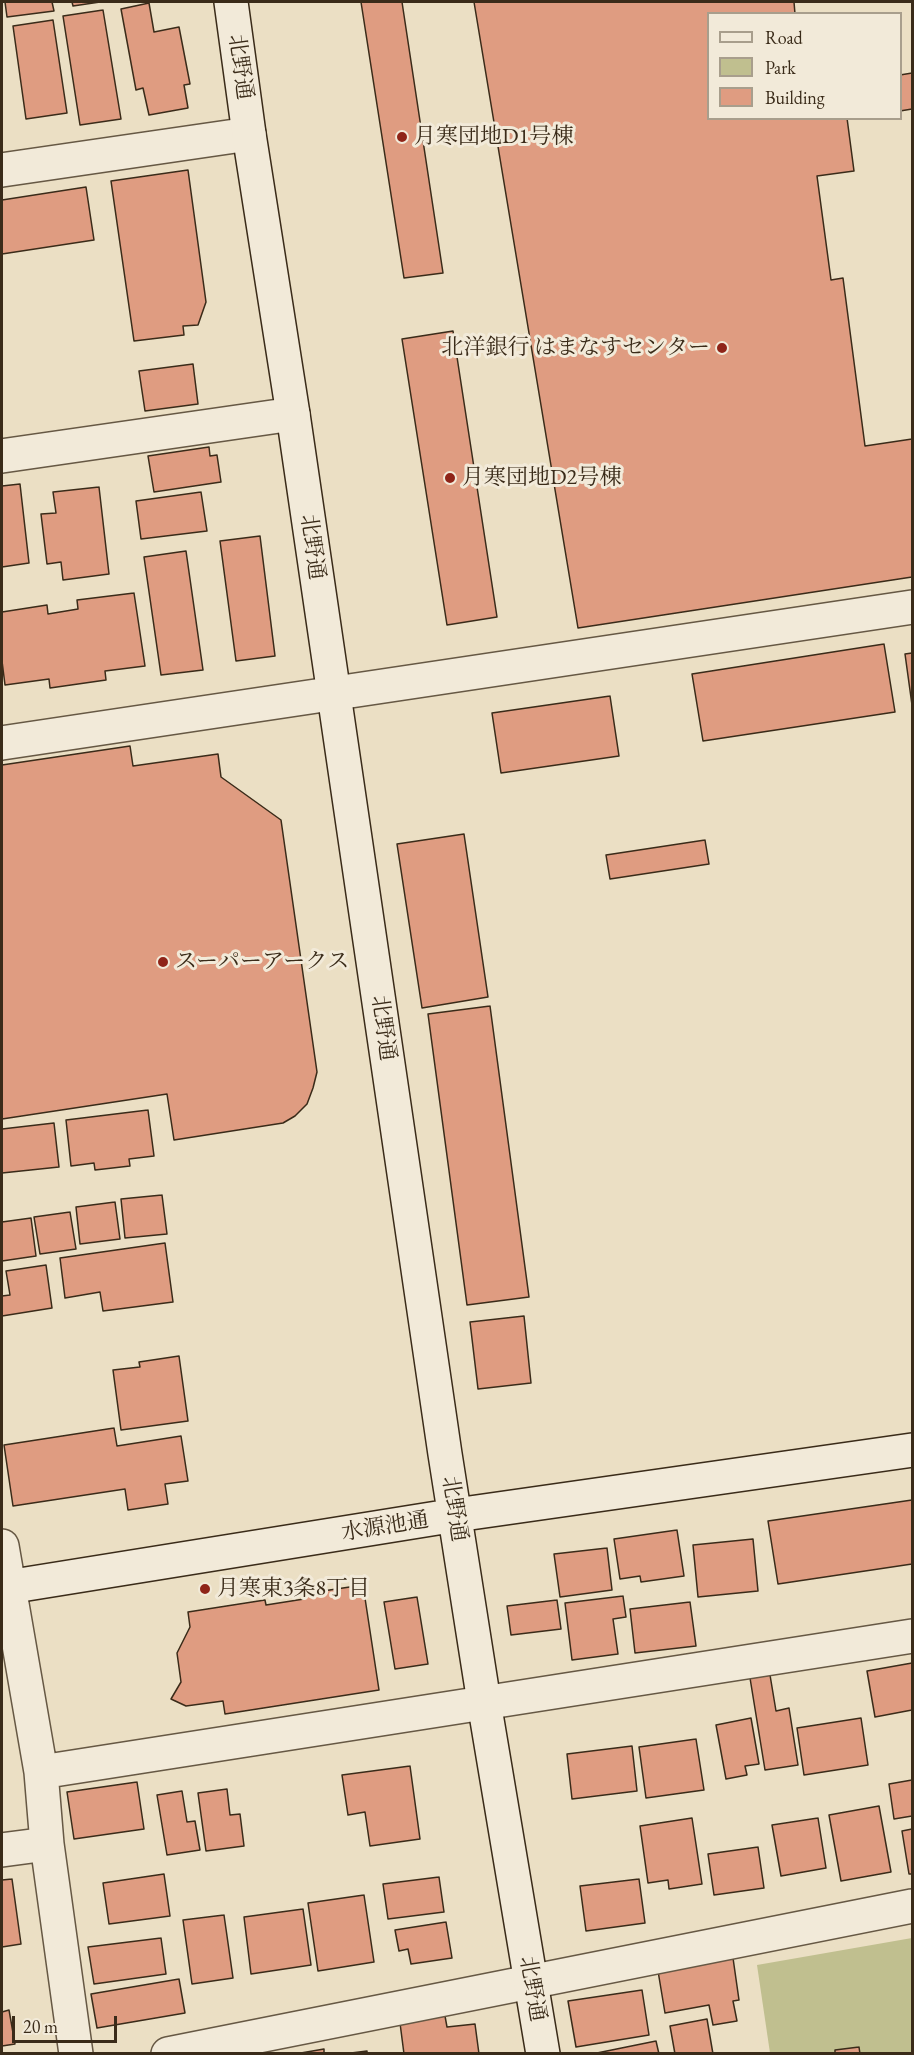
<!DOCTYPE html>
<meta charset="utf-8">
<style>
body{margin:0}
#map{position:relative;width:914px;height:2055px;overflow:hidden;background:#ebdfc4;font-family:"EB Garamond",serif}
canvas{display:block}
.frame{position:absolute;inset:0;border:3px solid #3a2b19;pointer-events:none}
.legend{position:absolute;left:707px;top:12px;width:195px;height:108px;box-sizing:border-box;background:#f2ead9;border:2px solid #a89e8c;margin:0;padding:8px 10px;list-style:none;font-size:18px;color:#3a2b19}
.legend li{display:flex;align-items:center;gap:12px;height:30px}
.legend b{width:30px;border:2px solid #a89e8c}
.scale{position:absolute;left:12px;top:2016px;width:105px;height:27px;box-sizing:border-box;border:3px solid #3a2b19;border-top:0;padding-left:8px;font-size:18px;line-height:21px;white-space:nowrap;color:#3a2b19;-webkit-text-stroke:4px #f2ead9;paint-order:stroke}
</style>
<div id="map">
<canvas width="914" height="2055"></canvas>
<div class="frame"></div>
<ul class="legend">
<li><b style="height:8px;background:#f2ead9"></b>Road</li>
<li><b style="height:16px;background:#c0bf8f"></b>Park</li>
<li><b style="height:16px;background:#df9c81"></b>Building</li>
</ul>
<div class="scale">20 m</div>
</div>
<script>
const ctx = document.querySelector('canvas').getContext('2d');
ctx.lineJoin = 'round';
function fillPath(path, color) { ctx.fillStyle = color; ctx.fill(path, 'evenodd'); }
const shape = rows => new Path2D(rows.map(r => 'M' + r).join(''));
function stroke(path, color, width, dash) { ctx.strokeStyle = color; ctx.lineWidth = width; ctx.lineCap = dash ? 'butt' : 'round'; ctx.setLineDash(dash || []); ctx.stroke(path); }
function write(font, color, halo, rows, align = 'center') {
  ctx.font = font + ' "EB Garamond","Noto Serif JP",serif'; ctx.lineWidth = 6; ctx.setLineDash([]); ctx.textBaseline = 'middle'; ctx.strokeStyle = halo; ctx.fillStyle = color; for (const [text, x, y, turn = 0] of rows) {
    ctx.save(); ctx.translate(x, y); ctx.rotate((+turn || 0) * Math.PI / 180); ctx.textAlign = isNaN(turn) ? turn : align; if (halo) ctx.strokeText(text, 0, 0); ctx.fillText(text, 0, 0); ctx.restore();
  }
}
const green = shape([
 [912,1938,912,2053,770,2053,757,1965]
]);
const building = shape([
 [5,2,52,2,54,11,7,17,5,2],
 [72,2,100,2,73,6,72,2],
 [361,2,402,2,443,273,404,278,361,2],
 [474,2,912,2,912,577,578,628,474,2],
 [708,14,900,14,900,118,708,118,708,14],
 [794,2,912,2,912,73,900,75,900,14,795,14,794,2],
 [149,3,154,32,179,27,190,84,184,85,188,108,149,115,143,88,136,90,121,9,149,3],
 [103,10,121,119,80,125,63,16,103,10],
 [53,20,67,113,26,119,13,26,53,20],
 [912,109,912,439,865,446,843,278,831,280,817,176,854,171,847,118,900,118,900,111,912,109],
 [188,170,206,302,198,325,183,326,184,335,134,341,111,181,188,170],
 [86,187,94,240,2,254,2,200,86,187],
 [453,331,497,617,447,625,402,339,453,331],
 [193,364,198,404,145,411,139,371,193,364],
 [209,447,210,456,217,455,221,482,154,492,148,456,209,447],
 [20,484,29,563,2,567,2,486,20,484],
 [99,487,109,574,63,580,61,562,47,564,41,514,56,513,53,492,99,487],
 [201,492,207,531,141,539,136,501,201,492],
 [260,536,275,656,236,661,220,541,260,536],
 [186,551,203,670,161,675,144,557,186,551],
 [134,593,145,666,105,671,106,680,50,688,49,679,5,685,2,661,2,612,47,605,48,614,78,609,77,600,134,593],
 [884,644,895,712,703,741,692,674,884,644],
 [912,653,912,705,905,654,912,653],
 [610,696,619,756,501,773,492,713,610,696],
 [130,746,133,766,218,754,221,777,281,820,317,1072,313,1088,307,1104,295,1116,283,1123,174,1140,167,1094,2,1119,2,765,130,746],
 [464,834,488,997,422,1008,397,844,464,834],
 [705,840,709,864,610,879,606,855,705,840],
 [490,1006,529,1297,467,1305,428,1014,490,1006],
 [148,1110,154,1156,129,1159,130,1166,95,1170,94,1163,71,1166,66,1120,148,1110],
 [54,1123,59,1167,2,1173,2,1129,54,1123],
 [162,1195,167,1234,125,1238,121,1199,162,1195],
 [115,1202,120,1239,80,1244,76,1207,115,1202],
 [70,1212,76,1249,40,1254,34,1217,70,1212],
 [31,1218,36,1256,2,1261,2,1222,31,1218],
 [165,1243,173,1302,103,1311,100,1292,65,1298,60,1258,165,1243],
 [46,1265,52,1308,2,1316,2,1296,10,1295,6,1271,46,1265],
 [524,1316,531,1383,478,1389,470,1322,524,1316],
 [179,1356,188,1421,121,1430,113,1370,140,1367,139,1362,179,1356],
 [114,1428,117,1446,181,1436,188,1481,165,1484,168,1504,128,1510,125,1489,13,1506,4,1445,114,1428],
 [912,1500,912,1564,778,1584,768,1521,912,1500],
 [677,1530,684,1576,641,1582,640,1576,620,1579,614,1539,677,1530],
 [753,1539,758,1591,698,1597,693,1545,753,1539],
 [607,1548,612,1590,560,1597,554,1554,607,1548],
 [363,1585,379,1690,225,1714,223,1701,186,1706,171,1699,181,1682,177,1653,190,1627,188,1612,265,1600,266,1605,304,1599,303,1594,363,1585],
 [623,1596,626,1617,613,1619,618,1654,572,1660,565,1603,623,1596],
 [417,1597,428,1664,395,1669,384,1602,417,1597],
 [557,1600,561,1629,511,1635,507,1606,557,1600],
 [690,1602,696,1646,635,1653,630,1609,690,1602],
 [912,1663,912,1710,875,1717,867,1671,912,1663],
 [770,1675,776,1711,789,1708,798,1765,765,1770,750,1678,770,1675],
 [751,1718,759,1764,745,1766,747,1775,726,1779,716,1725,751,1718],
 [861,1718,868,1765,804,1775,797,1728,861,1718],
 [696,1739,704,1790,646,1798,639,1747,696,1739],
 [632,1746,637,1791,572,1799,567,1754,632,1746],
 [410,1766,420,1839,370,1846,365,1812,348,1815,342,1775,410,1766],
 [912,1780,912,1816,894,1819,889,1784,912,1780],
 [137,1782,144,1829,74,1839,67,1792,137,1782],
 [227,1789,230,1815,240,1814,244,1846,206,1851,198,1793,227,1789],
 [182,1791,187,1822,195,1821,200,1850,167,1855,157,1795,182,1791],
 [879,1806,891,1872,841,1881,829,1815,879,1806],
 [692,1818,702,1884,669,1889,668,1880,648,1883,640,1826,692,1818],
 [818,1818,826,1868,781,1876,772,1825,818,1818],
 [912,1829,912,1874,909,1874,902,1831,912,1829],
 [758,1847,764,1888,714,1895,708,1854,758,1847],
 [164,1874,170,1916,109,1924,103,1883,164,1874],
 [439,1877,444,1912,388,1919,383,1884,439,1877],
 [12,1879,21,1944,2,1947,2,1880,12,1879],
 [639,1879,645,1923,586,1931,580,1886,639,1879],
 [364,1895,374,1962,318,1971,308,1903,364,1895],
 [303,1909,311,1965,251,1974,244,1917,303,1909],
 [224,1915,233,1978,192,1984,183,1920,224,1915],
 [446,1922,452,1958,411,1964,408,1949,399,1951,395,1930,446,1922],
 [161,1938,166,1974,94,1984,88,1947,161,1938],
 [733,1958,739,2000,733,2001,737,2021,713,2025,709,2005,665,2013,658,1971,733,1958],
 [179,1979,185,2013,97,2028,91,1994,179,1979],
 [642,1990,649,2035,576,2047,568,2001,642,1990],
 [9,2010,15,2044,2,2046,2,2012,9,2010],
 [445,2016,447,2027,475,2024,479,2054,404,2054,400,2023,445,2016],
 [707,2019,713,2054,675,2054,670,2026,707,2019],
 [656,2041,659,2054,592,2054,656,2041],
 [859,2047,860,2054,835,2054,835,2050,859,2047],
 [324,2049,324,2054,295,2054,324,2049],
 [367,2051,367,2054,343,2054,367,2051]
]);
const street = shape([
 [2,170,249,134],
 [2,456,293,414],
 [2,743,912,607],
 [2,1546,41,1772,47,1844,76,2054],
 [41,1772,912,1636],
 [2,1850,47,1844],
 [168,2054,912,1906]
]);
const secondary = shape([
 [231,2,249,134,293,414,445,1454,484,1702,543,2054],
 [2,1588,456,1515,912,1450]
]);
const markers = [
 [402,137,6,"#8f2418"],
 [722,348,6,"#8f2418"],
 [450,478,6,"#8f2418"],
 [163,962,6,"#8f2418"],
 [205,1589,6,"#8f2418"]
];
const streetNames = [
 ["北野通",240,67,82],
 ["北野通",312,547,82],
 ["北野通",383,1028,82],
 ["北野通",454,1509,81],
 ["水源池通",385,1527,-9],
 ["北野通",532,1989,80]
];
const poiNames = [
 ["月寒団地D1号棟",414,137],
 ["北洋銀行 はまなすセンター",710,348,"right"],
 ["月寒団地D2号棟",462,478],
 ["スーパーアークス",175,962],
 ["月寒東3条8丁目",217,1589]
];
fillPath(green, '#c0bf8f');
fillPath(building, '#df9c81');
stroke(building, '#3a2b19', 1.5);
stroke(street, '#665844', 36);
stroke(secondary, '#3a2b19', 36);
stroke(street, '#f2ead9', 33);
stroke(secondary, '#f2ead9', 33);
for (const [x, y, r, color] of markers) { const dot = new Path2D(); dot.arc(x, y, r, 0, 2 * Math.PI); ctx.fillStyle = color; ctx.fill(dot); stroke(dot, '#f2ead9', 2); }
write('22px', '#3a2b19', '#f2ead9', streetNames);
write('22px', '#3a2b19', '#f2ead9', poiNames, 'left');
</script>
